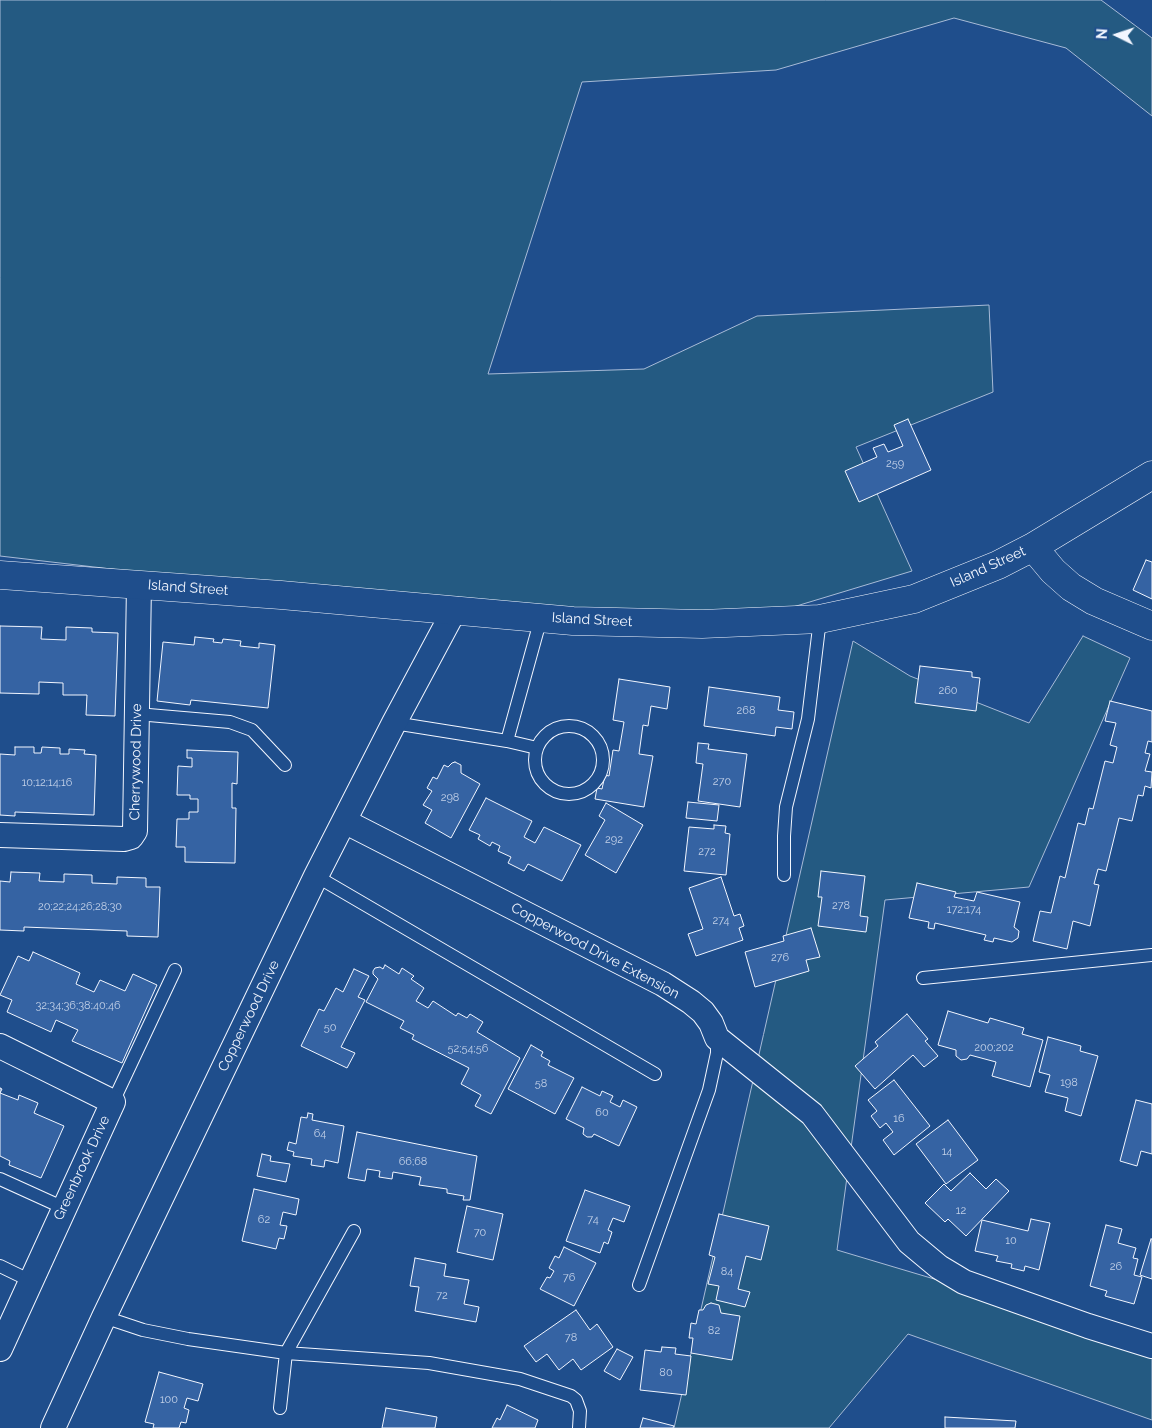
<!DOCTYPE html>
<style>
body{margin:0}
#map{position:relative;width:1152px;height:1428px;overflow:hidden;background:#1f4e8c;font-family:Raleway,sans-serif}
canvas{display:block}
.north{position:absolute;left:1092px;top:10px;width:50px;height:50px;-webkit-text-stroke:4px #1f4e8c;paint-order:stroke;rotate:274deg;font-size:14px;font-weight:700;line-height:20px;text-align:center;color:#f2f6ff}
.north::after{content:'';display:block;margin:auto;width:18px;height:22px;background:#f2f6ff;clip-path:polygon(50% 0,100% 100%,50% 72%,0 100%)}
</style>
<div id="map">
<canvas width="1152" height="1428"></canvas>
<div class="north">N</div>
</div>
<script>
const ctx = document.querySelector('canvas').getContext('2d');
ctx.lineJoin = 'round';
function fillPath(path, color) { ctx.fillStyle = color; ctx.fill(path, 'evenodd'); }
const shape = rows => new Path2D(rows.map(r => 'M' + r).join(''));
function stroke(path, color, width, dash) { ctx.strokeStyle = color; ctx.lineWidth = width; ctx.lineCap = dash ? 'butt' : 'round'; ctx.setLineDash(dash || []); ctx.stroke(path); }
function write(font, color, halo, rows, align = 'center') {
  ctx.font = font + ' Raleway,sans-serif'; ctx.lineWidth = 4; ctx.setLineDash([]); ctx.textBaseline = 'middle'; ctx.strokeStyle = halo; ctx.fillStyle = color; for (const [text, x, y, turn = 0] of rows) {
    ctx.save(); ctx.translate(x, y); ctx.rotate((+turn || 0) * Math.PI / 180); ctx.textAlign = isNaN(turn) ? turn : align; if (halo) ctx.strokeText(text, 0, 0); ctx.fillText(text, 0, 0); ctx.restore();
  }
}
const green = shape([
 [0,0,1101,0,1152,38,1152,116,1066,48,954,18,776,70,582,82,488,374,644,369,757,316,989,305,993,392,856,447,912,571,694,637,0,556,0,0],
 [1083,636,1130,658,1029,887,885,900,837,1250,1152,1344,1152,1420,908,1334,829,1428,674,1428,853,641,910,676,1029,723,1083,636]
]);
const building = shape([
 [908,419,931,470,859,502,845,471,877,457,873,448,884,444,888,452,903,446,894,425,908,419],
 [1146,560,1152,562,1152,599,1133,590,1146,560],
 [0,626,42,627,41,639,66,640,66,627,92,628,92,632,118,633,115,716,86,715,87,695,63,695,63,683,39,682,39,694,0,693,0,626],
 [195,637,214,639,213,642,222,643,223,639,241,641,240,646,259,648,259,643,275,645,268,708,191,700,190,705,157,701,163,642,194,645,195,637],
 [920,666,972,672,972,677,980,678,976,711,915,703,920,666],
 [619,679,670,687,667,709,651,706,648,726,643,725,639,754,653,756,644,807,595,799,597,788,602,789,605,775,609,776,613,750,619,751,624,722,613,720,619,679],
 [709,687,780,697,778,710,794,712,792,729,776,727,775,736,704,726,709,687],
 [1110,701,1152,711,1152,742,1148,741,1145,753,1150,754,1145,771,1152,772,1151,788,1145,786,1143,796,1138,795,1132,821,1119,818,1106,871,1098,869,1094,884,1099,885,1090,926,1073,921,1067,949,1033,941,1040,911,1051,913,1060,876,1065,878,1078,823,1085,825,1089,808,1093,809,1105,761,1113,763,1117,747,1110,745,1116,723,1105,721,1110,701],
 [698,743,709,744,708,749,747,754,740,807,698,801,703,764,696,763,698,743],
 [15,747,34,747,34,753,41,753,42,747,60,748,60,754,69,754,69,749,85,750,84,754,96,755,94,815,15,812,15,816,0,815,0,754,15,755,15,747],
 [187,750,238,752,237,784,232,783,232,808,236,808,235,863,185,862,185,847,176,847,177,819,189,819,189,812,198,812,198,799,190,799,190,795,177,795,178,766,192,767,192,758,187,758,187,750],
 [455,762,461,765,461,773,480,784,451,838,425,823,432,810,423,805,432,791,427,788,433,777,437,779,444,765,448,767,452,763,455,762],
 [486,798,532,821,524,837,535,843,544,827,581,845,562,881,528,864,524,871,508,863,511,857,498,851,500,846,492,842,490,846,478,839,480,835,469,830,486,798],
 [688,802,719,805,717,821,686,818,688,802],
 [606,803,643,825,616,873,585,855,605,820,599,816,606,803],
 [714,825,726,826,725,833,730,834,726,875,684,871,689,827,714,829,714,825],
 [821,871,865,876,860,916,868,917,866,932,818,926,822,897,818,897,821,871],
 [11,872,40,873,39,881,64,882,64,874,92,875,92,883,117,884,117,877,146,878,146,887,160,887,158,937,127,936,127,931,24,927,24,931,0,930,0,881,10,882,11,872],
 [721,877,734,916,740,914,744,926,739,928,743,940,696,956,688,934,703,929,689,888,721,877],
 [917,883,956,892,954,897,974,901,977,892,1020,902,1014,927,1019,931,1018,938,1012,942,994,938,993,942,984,940,986,935,935,923,934,929,928,928,929,922,909,918,917,883],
 [811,928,820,957,806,960,809,971,755,987,745,952,784,941,783,936,811,928],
 [33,952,80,973,76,984,94,992,100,980,125,991,133,974,157,985,122,1063,72,1041,78,1030,56,1020,51,1032,7,1012,12,1000,0,995,18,956,29,961,33,952],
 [385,965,399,974,402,968,414,976,411,979,424,988,416,1001,428,1008,433,1001,456,1016,458,1013,467,1018,470,1014,483,1022,477,1032,520,1058,491,1114,475,1106,481,1095,461,1084,469,1068,412,1039,414,1035,400,1028,404,1021,366,1002,378,979,373,974,373,971,375,968,380,967,383,969,385,965],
 [354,969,369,976,358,997,365,1000,341,1047,355,1053,347,1068,301,1046,319,1009,324,1011,336,988,343,992,354,969],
 [948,1011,988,1023,990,1018,1024,1028,1022,1034,1043,1040,1030,1087,992,1076,996,1062,970,1055,967,1059,961,1060,956,1056,956,1050,938,1045,948,1011],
 [907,1014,928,1039,925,1041,938,1056,924,1067,913,1055,875,1089,855,1066,878,1046,875,1042,907,1014],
 [1048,1037,1081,1046,1080,1051,1098,1056,1081,1116,1065,1111,1068,1098,1045,1092,1050,1075,1039,1072,1048,1037],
 [531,1045,543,1052,541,1056,550,1061,548,1065,574,1078,555,1114,508,1089,531,1045],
 [894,1080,930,1126,894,1155,883,1140,893,1132,886,1123,880,1128,871,1116,877,1111,868,1100,894,1080],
 [582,1087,600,1096,602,1091,613,1096,610,1102,620,1107,623,1100,637,1107,619,1146,594,1134,592,1137,587,1137,583,1134,584,1128,566,1119,582,1087],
 [0,1088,2,1089,0,1093,18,1100,19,1095,38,1103,34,1113,64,1126,41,1178,9,1165,10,1161,0,1156,0,1088],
 [1136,1100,1152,1104,1152,1154,1141,1151,1137,1166,1120,1161,1136,1100],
 [308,1113,313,1114,312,1120,344,1126,338,1163,325,1160,324,1167,311,1165,312,1159,293,1156,294,1152,287,1150,289,1142,296,1144,301,1117,307,1118,308,1113],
 [948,1120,978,1160,946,1184,916,1144,948,1120],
 [357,1132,477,1156,470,1200,463,1200,464,1196,447,1193,447,1189,419,1185,421,1177,393,1172,392,1179,379,1177,380,1171,367,1169,365,1181,348,1178,357,1132],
 [262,1154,271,1156,270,1161,290,1164,286,1182,257,1176,262,1154],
 [970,1173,986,1189,996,1179,1009,1191,966,1236,948,1219,945,1222,925,1203,944,1184,951,1191,970,1173],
 [254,1189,299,1199,296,1215,283,1212,280,1225,287,1226,284,1239,279,1238,276,1249,242,1241,254,1189],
 [585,1190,630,1206,624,1222,613,1218,608,1230,612,1232,608,1244,604,1242,600,1253,566,1241,585,1190],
 [467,1206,503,1214,493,1260,457,1252,467,1206],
 [719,1214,769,1226,761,1260,746,1256,738,1289,750,1292,745,1307,716,1300,719,1286,708,1284,715,1257,709,1255,719,1214],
 [1031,1219,1050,1223,1039,1270,1025,1266,1024,1271,1011,1268,1012,1264,996,1261,998,1256,975,1251,982,1220,1028,1231,1031,1219],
 [1106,1225,1122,1229,1118,1243,1136,1248,1133,1258,1138,1259,1134,1275,1142,1277,1134,1304,1105,1296,1107,1291,1090,1286,1106,1225],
 [1151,1239,1152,1239,1152,1279,1140,1275,1151,1239],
 [564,1247,596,1263,574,1306,540,1289,547,1277,550,1278,554,1271,549,1268,555,1256,559,1258,564,1247],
 [415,1258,446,1264,444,1276,469,1280,464,1304,479,1307,476,1322,415,1311,419,1287,410,1286,415,1258],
 [711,1303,719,1305,721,1313,740,1316,732,1360,691,1353,693,1338,689,1338,691,1323,696,1324,699,1310,703,1310,706,1305,711,1303],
 [576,1310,590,1330,597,1324,613,1347,581,1370,573,1359,559,1370,547,1354,536,1362,524,1346,576,1310],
 [662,1347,676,1348,675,1354,691,1356,686,1395,640,1390,645,1350,661,1352,662,1347],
 [617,1349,633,1357,620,1380,604,1371,617,1349],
 [159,1372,203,1384,198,1401,187,1398,184,1408,189,1410,186,1423,181,1422,179,1428,153,1428,154,1424,145,1422,159,1372],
 [507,1405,538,1420,535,1428,492,1428,497,1418,500,1420,507,1405],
 [386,1408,437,1417,435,1428,382,1428,386,1408],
 [945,1417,1016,1421,1015,1428,945,1428,945,1417],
 [643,1418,674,1426,673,1428,640,1428,643,1418]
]);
const service = shape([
 [137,714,230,722,252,730,285,765],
 [394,723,507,741,537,748],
 '535 760a34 34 0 1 1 68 0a34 34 0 1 1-68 0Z',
 [507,741,541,618],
 [784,875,784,836,786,807,808,719,820,619],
 [316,876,655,1074],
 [923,978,1152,955],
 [113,1102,175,970],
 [0,1179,64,1208],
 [354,1231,286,1353,429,1363,520,1379,571,1396,576,1400,580,1411,579,1428],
 [0,1266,31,1281],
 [639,1285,709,1090,717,1053,717,1038],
 [104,1317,143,1330,188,1339,286,1353,280,1408]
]);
const minor = shape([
 [344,821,663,984,691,1002,703,1012,711,1023,717,1038,812,1114,909,1242,939,1267,964,1282,1088,1326,1152,1346],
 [0,835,124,839,131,837,135,831,139,584],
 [0,1046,113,1102,0,1349],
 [53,1428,104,1317,316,876,394,723,455,609]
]);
const tertiary = shape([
 [1033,547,1053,571,1071,587,1094,601,1152,626],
 [0,575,281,595,573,621,702,624,820,619,914,599,998,565,1033,547,1152,475]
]);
const numberNames = [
 ["259",895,464],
 ["260",948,691],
 ["268",746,711],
 ["270",722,782],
 ["10;12;14;16",47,783],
 ["298",450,798],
 ["292",614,840],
 ["272",707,852],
 ["278",841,906],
 ["20;22;24;26;28;30",80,907],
 ["172;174",964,910],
 ["274",721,921],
 ["276",780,958],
 ["32;34;36;38;40;46",78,1006],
 ["50",330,1028],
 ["200;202",994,1048],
 ["52;54;56",468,1049],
 ["198",1069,1083],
 ["58",541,1084],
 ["60",602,1113],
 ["16",899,1119],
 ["64",320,1134],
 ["14",947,1152],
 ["66;68",413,1162],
 ["12",961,1211],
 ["62",264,1220],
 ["74",593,1220],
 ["70",480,1233],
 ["10",1011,1241],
 ["26",1116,1267],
 ["84",727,1272],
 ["76",569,1278],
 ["72",442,1296],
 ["82",714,1331],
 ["78",571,1338],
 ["80",666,1373],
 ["100",169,1400]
];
const streetNames = [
 ["Island Street",988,567,-24],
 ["Island Street",188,588,4],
 ["Island Street",592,620,3],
 ["Cherrywood Drive",136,762,-89],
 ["Copperwood Drive Extension",595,951,28],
 ["Copperwood Drive",249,1016,-64],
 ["Greenbrook Drive",82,1168,-65]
];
fillPath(green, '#245a82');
stroke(green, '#a8bbd7', 1);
fillPath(building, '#3563a3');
stroke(building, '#f2f6ff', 1);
stroke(service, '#f2f6ff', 14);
stroke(minor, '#f2f6ff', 26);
stroke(tertiary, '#f2f6ff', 29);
stroke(service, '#1f4e8c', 12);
stroke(minor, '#1f4e8c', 24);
stroke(tertiary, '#1f4e8c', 28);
write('11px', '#c3d1e8', null, numberNames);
write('14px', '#f2f6ff', '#1f4e8c', streetNames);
</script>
